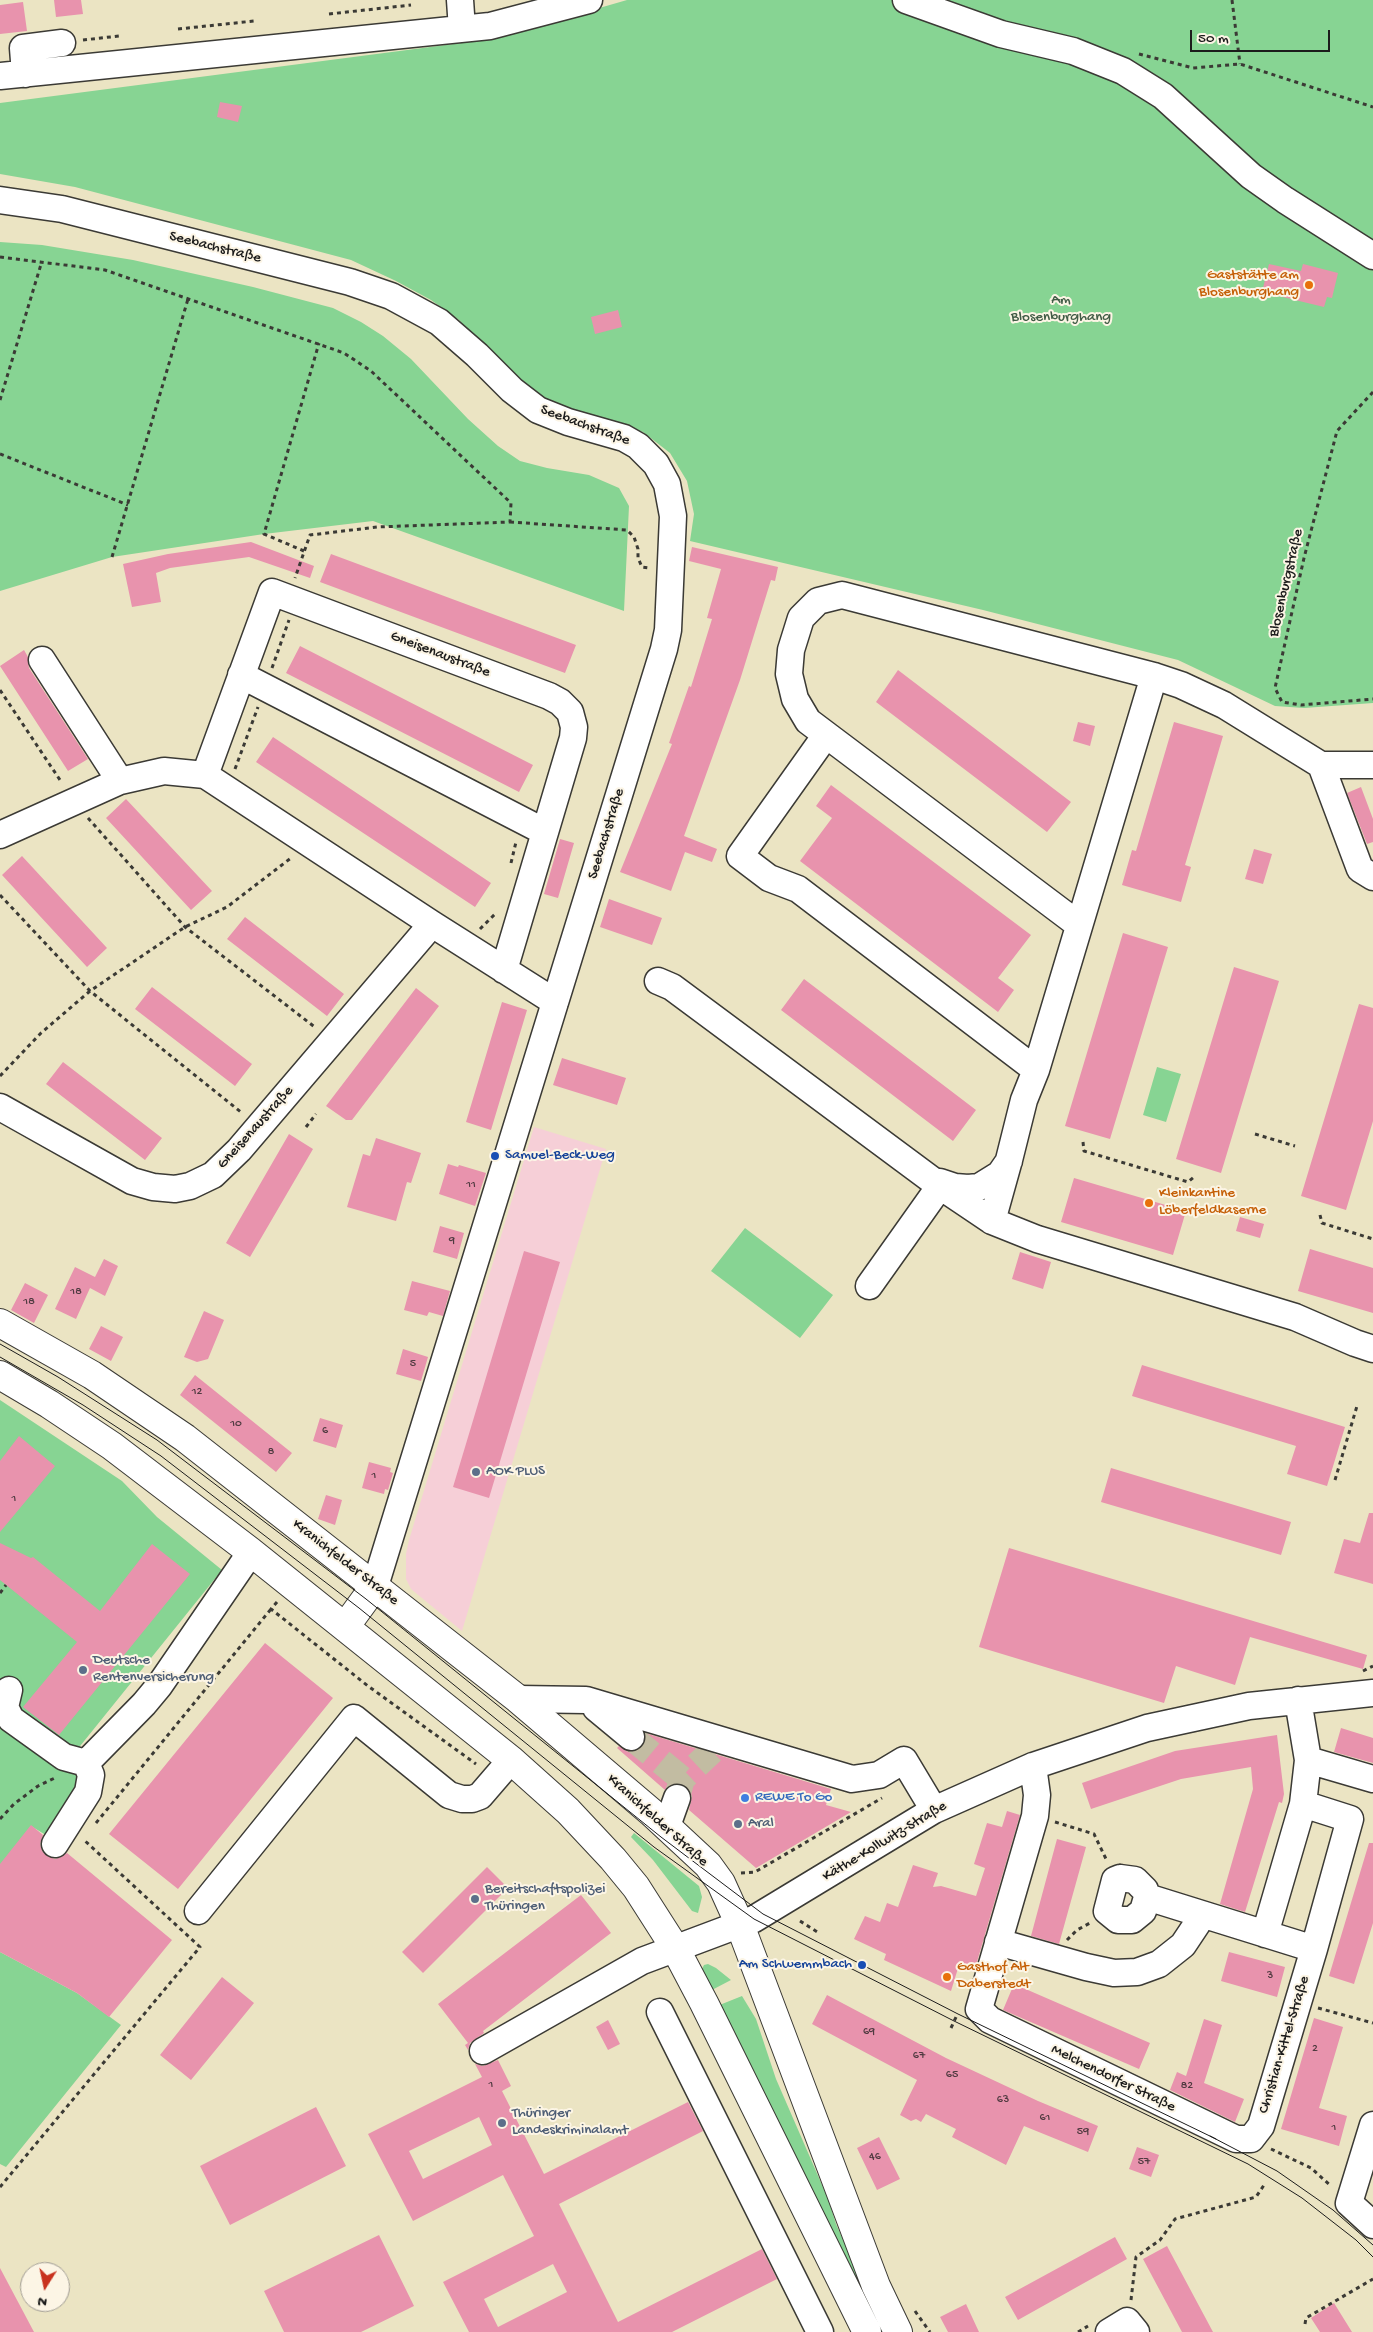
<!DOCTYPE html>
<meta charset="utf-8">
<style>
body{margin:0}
#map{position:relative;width:1373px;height:2332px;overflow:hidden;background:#ebe4c3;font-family:"Gochi Hand",sans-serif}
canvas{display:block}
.north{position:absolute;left:20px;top:2262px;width:50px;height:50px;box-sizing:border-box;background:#fcf5e5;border:1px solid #a29e95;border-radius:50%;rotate:190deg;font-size:14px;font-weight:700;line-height:20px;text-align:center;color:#1c1c1c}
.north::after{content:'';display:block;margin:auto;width:18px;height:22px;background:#c8321e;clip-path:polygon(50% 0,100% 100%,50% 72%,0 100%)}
.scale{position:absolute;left:1190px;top:30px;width:140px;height:22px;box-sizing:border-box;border:2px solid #1c1c1c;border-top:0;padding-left:6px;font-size:15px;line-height:18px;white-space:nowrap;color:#1c1c1c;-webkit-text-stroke:4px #fcf5e5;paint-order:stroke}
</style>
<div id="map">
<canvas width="1373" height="2332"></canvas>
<div class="north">N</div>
<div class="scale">50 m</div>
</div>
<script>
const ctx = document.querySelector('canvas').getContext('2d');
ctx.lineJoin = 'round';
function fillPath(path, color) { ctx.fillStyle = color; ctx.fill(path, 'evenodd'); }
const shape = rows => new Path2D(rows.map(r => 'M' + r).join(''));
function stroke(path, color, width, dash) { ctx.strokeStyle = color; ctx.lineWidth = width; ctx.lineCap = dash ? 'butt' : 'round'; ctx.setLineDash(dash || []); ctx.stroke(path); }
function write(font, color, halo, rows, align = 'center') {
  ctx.font = font + ' "Gochi Hand",sans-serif'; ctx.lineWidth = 4; ctx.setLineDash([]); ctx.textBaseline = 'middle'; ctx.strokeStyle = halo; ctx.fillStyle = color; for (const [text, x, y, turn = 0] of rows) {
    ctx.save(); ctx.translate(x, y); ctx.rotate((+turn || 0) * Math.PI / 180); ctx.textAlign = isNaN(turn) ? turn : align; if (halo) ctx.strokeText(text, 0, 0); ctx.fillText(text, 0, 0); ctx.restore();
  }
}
const built = shape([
 [534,1127,606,1149,462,1631,411,1589,406,1579,406,1554,409,1540]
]);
const green = shape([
 [627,0,1373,0,1373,703,1304,708,1275,706,1178,660,983,610,690,541,694,514,687,481,670,453,643,432,585,416,532,397,459,320,431,300,396,281,351,260,75,187,0,174,0,103,461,43,513,33],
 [0,242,42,245,133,260,253,287,333,308,361,322,383,336,411,359,468,419,498,446,520,461,547,468,589,475,619,488,629,506,624,611,373,521,264,534,112,557,0,591],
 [1157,1067,1181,1074,1166,1122,1143,1115],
 [745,1228,833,1295,800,1338,711,1271],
 [0,1400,122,1481,157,1517,222,1570,64,1766,83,1777,49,1837,31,1826,0,1875],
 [634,1833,699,1886,702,1897,698,1913,692,1911,653,1860,631,1837],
 [0,1952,77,1993,121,2025,6,2167,0,2164],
 [708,1964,716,1968,731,1980,710,1991,702,1969,704,1965],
 [742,1996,756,2019,776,2079,829,2201,836,2224,875,2311,869,2314,717,2006]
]);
const building = shape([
 [54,0,81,0,83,14,56,17],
 [23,2,27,31,0,34,0,5],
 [220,102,242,106,238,122,217,117],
 [1269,264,1301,271,1303,264,1338,273,1332,298,1327,297,1324,307,1262,292],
 [618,310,622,327,595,334,591,317],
 [251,542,314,566,310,578,249,557,170,568,156,573,161,602,132,607,123,564,168,554],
 [692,547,778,567,775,581,771,580,740,680,684,836,717,849,712,862,685,852,671,891,620,872,672,744,669,743,689,686,691,687,712,619,707,618,721,569,689,561],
 [331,554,576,645,565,673,320,582],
 [300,646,533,765,519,792,286,673],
 [24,650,28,657,29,668,88,759,68,771,0,666],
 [898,670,1071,802,1047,832,876,702],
 [1078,722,1095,726,1090,746,1073,741],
 [1174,722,1223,736,1185,865,1191,867,1181,902,1122,885,1132,850,1136,851],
 [273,737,491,883,475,907,256,762],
 [831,785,1031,935,998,978,1014,990,998,1012,800,861,832,818,816,806],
 [1361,787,1373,819,1373,842,1367,844,1347,793],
 [126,799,212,891,191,910,106,818],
 [560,839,574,843,558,898,544,894],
 [1254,849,1272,854,1263,884,1245,879],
 [22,856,107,948,87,967,2,875],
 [609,899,662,918,652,945,600,927],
 [245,917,344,994,327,1016,227,939],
 [1123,933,1168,947,1110,1139,1065,1126],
 [1234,967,1279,981,1221,1173,1176,1159],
 [804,979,976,1110,953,1141,781,1010],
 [152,987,252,1064,235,1086,135,1009],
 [416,988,439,1006,352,1120,346,1120,326,1106],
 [502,1002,527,1010,491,1130,466,1122],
 [1359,1004,1373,1008,1373,1121,1346,1210,1301,1196],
 [562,1058,626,1078,617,1105,553,1085],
 [63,1062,162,1138,145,1160,46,1084],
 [289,1134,313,1149,250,1257,226,1243],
 [376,1138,421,1153,411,1183,407,1182,396,1221,347,1207,363,1154,370,1156],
 [448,1164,458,1167,459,1165,486,1173,475,1206,439,1194],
 [1074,1178,1186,1211,1173,1255,1061,1222],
 [1240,1217,1264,1224,1260,1238,1236,1231],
 [440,1226,464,1233,457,1259,433,1252],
 [1310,1249,1373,1268,1373,1313,1298,1291],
 [524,1251,560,1262,489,1498,453,1487],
 [1020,1252,1051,1262,1043,1289,1012,1279],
 [104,1259,118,1266,105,1296,90,1288,76,1319,55,1309,75,1267,95,1277],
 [412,1281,450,1291,443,1316,429,1312,427,1316,404,1310],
 [25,1283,48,1295,34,1323,11,1310],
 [204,1311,224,1320,208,1359,197,1362,184,1357],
 [101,1326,123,1337,111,1361,89,1349],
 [403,1349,428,1357,421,1381,396,1374],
 [1142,1365,1345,1427,1327,1486,1287,1474,1296,1446,1132,1396],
 [195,1375,292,1453,276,1472,180,1395],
 [320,1418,343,1425,336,1448,313,1441],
 [19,1436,55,1466,0,1532,0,1461],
 [369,1462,391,1468,390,1472,393,1473,388,1490,385,1489,384,1494,362,1488],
 [1111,1468,1291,1522,1281,1555,1101,1502],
 [326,1495,342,1500,335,1525,318,1519],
 [1369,1513,1373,1513,1373,1584,1334,1573,1344,1539,1360,1543],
 [0,1543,31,1558,33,1557,100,1611,152,1544,190,1574,59,1735,23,1707,77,1642,0,1580],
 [1009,1548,1367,1655,1363,1669,1250,1637,1235,1685,1176,1666,1164,1703,979,1647],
 [265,1643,333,1698,178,1889,109,1834],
 [1341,1728,1373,1738,1373,1763,1334,1752],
 [645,1733,831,1789,826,1805,851,1812,756,1868,689,1810,692,1796,688,1788,682,1784,675,1783,665,1790,617,1748,619,1746,628,1752,637,1751,643,1746],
 [1277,1735,1284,1794,1282,1803,1279,1802,1245,1912,1220,1904,1253,1789,1251,1767,1181,1779,1091,1809,1082,1783,1175,1751],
 [1007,1811,1020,1815,974,1972,959,1965,951,1991,884,1960,886,1954,854,1939,865,1916,880,1922,887,1903,898,1907,913,1865,938,1873,933,1887,941,1886,976,1896,985,1868,974,1864,987,1823,1002,1827],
 [31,1825,43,1835,40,1844,42,1851,47,1856,55,1859,61,1857,67,1853,172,1940,109,2017,77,1993,0,1952,0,1864],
 [1057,1839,1086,1847,1059,1944,1031,1936],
 [1369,1843,1373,1843,1373,1923,1354,1984,1329,1976],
 [487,1867,508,1888,423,1973,402,1952],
 [581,1895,611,1933,483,2031,484,2033,470,2043,468,2050,465,2045,468,2043,438,2004],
 [1229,1952,1285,1967,1277,1997,1221,1981],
 [222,1977,254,2003,191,2080,160,2055],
 [1014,1984,1150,2043,1139,2069,1003,2010],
 [827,1995,946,2058,1038,2101,1098,2126,1088,2152,1024,2126,1006,2165,952,2137,956,2129,926,2114,921,2122,916,2119,911,2121,900,2115,917,2080,812,2024],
 [1314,2018,1343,2027,1319,2108,1347,2116,1339,2146,1281,2129],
 [1204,2019,1222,2025,1204,2083,1244,2099,1235,2122,1170,2090,1177,2072,1186,2076],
 [608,2020,620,2044,608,2050,596,2027],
 [498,2060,511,2086,502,2091,544,2174,688,2102,703,2131,559,2204,618,2322,762,2249,777,2279,672,2332,469,2332,443,2282,534,2236,503,2175,413,2221,368,2134,482,2077,475,2064,483,2066],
 [479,2117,492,2145,423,2179,409,2151],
 [553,2264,567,2292,498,2327,484,2299],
 [316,2107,346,2166,230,2225,200,2166],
 [879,2137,900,2179,877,2190,857,2148],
 [1137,2147,1159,2155,1151,2177,1129,2169],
 [379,2235,414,2306,361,2332,284,2332,264,2291],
 [1115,2237,1127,2259,1018,2320,1005,2297],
 [1167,2246,1213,2332,1182,2332,1143,2259],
 [0,2268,34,2332,0,2332],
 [1334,2303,1352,2332,1320,2332,1311,2318],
 [966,2304,979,2332,948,2332,940,2317]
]);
const minorTunnel = shape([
 [631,1737,682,1779],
 [677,1797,682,1779,712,1751]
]);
const path = shape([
 [1232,0,1240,64],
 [329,14,411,5],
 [178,29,254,21],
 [83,40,119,36],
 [1139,54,1193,68,1240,64,1373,107],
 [0,257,105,270,344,353,371,371,511,503,510,522,377,527,310,535,295,578],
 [1373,392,1337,431,1304,558,1275,688,1282,702,1301,705,1373,699],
 [0,400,42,261],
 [0,454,128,505],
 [510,522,627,530,634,537,638,549,638,558,642,567,650,568],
 [304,551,264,534,319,343],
 [112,557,188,299],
 [272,668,289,620],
 [0,690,62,783],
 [235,769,258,707],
 [88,818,185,927,316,1028],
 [511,863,516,842],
 [0,895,90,991,242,1113],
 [480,929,497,912],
 [0,1076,41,1033,90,991,185,927,227,907,291,858],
 [306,1127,316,1114],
 [1255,1134,1295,1146],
 [1083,1142,1084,1151,1188,1182,1194,1177],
 [1320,1215,1322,1223,1373,1239],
 [1335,1480,1357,1406],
 [0,1593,6,1585],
 [277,1602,271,1609,368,1686,476,1764],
 [1363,1671,1373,1666],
 [0,1819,14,1804,38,1786,57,1777],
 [1055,1822,1094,1834,1107,1861],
 [96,1823,271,1609],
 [741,1873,755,1872,882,1798],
 [800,1921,819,1933],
 [1067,1940,1077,1930,1090,1923],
 [1318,2008,1373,2023],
 [951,2028,957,2015],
 [1271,2149,1311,2168,1331,2186],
 [0,2187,200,1947,84,1840],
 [1131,2300,1136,2257,1160,2240,1175,2219,1256,2197,1264,2185],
 [915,2311,930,2332],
 [1305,2324,1306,2318,1373,2279],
 [1078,2332,1088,2326]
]);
const minor = shape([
 [460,0,462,29],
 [906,0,1001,34,1073,51,1123,71,1163,96,1251,176,1285,200,1373,256],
 [25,74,23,48,62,43],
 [0,76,490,26,589,0],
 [0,200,62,209,350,282,391,296,439,322,477,355,512,390,538,410,568,422,624,438,638,446,656,464,667,484,673,516,668,630,664,649,375,1586],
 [42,660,120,781],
 [241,675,545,832],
 [826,735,740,856,769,878,798,889,1036,1070],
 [1321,765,1360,869,1373,877],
 [205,775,272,592,549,696,560,702,570,712,574,727,573,738,504,970],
 [0,835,120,781,164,771,205,775,432,924,555,1002],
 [1079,925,808,721,795,699,789,674,791,650,801,618,818,601,842,595,1154,676,1181,685,1224,705,1321,765,1373,765],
 [658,981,672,987,940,1186,992,1221,1037,1239,1295,1317,1355,1343,1373,1349],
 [0,1107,132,1181,153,1187,175,1189,190,1186,213,1175,239,1150,432,924],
 [940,1182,955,1187,968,1188,979,1187,1000,1174,1009,1161],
 [992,1221,1009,1160,1024,1100,1036,1070,1154,676],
 [869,1286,940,1186],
 [9,1690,5,1707,11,1719,64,1757,86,1763],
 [518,1699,586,1700,852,1779,879,1775,904,1760,934,1810],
 [596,1708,631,1737],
 [1308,1760,1373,1779],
 [1033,1766,1037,1795,1035,1816,979,2009,990,2020,1236,2139,1251,2139,1261,2126,1314,1949,1350,1819,1303,1804],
 [667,1826,677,1798],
 [55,1844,88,1792,91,1775,86,1763,144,1704,159,1686,251,1552],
 [1120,1878,1135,1880,1145,1890,1147,1897,1143,1911,1132,1920,1118,1920,1107,1911,1115,1880,1120,1878],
 [1147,1897,1314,1949],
 [198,1911,354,1718,449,1795,462,1799,472,1799,480,1796,511,1760],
 [1265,1934,1303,1804,1308,1760,1298,1700],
 [998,1942,1086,1967,1114,1973,1137,1972,1159,1964,1183,1945,1197,1924,1200,1914],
 [660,2012,820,2332],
 [483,2051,642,1961,754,1919,934,1810,1033,1766,1147,1728,1249,1706,1373,1693],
 [1373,2125,1349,2203,1373,2225],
 [1109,2332,1127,2321,1136,2332]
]);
const major = shape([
 [0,1323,92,1375,185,1438,518,1699,651,1812,708,1865,721,1883,740,1925,876,2286,898,2332],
 [0,1375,49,1404,112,1446,251,1552,511,1760,568,1811,613,1859,636,1887,675,1948,704,2003,867,2332],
 [345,1627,375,1586]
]);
const tram = shape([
 [0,1344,58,1377,157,1440,366,1599,661,1837,763,1914,958,2014,1216,2139],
 [0,1357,83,1405,161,1456,359,1608,654,1847,754,1919,954,2021,1248,2164,1302,2198,1356,2240,1373,2257],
 [1210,2136,1277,2171,1333,2210,1373,2245]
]);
const markers = [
 [1309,285,5,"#e8710a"],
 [495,1156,5,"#1a4fb4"],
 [1149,1203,5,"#e8710a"],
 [476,1472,5,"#5c6f8a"],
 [83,1670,5,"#5c6f8a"],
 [745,1798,5,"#3f7fe0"],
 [738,1824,5,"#5c6f8a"],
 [475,1899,5,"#5c6f8a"],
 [862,1965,5,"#1a4fb4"],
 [947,1977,5,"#e8710a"],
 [502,2123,5,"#5c6f8a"]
];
const numberNames = [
 ["11",471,1185],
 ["9",452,1241],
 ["18",76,1292],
 ["18",29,1302],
 ["5",413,1364],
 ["12",197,1392],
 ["10",236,1424],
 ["6",325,1431],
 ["8",271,1452],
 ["1",374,1476],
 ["1",14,1499],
 ["3",1270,1976],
 ["69",869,2032],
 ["2",1315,2049],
 ["67",919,2056],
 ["65",952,2075],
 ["1",491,2085],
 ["82",1187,2086],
 ["63",1003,2100],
 ["61",1045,2118],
 ["1",1334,2128],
 ["59",1083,2132],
 ["46",875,2157],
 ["57",1144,2162]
];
const streetNames = [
 ["Seebachstraße",215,248,14],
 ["Seebachstraße",585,426,20],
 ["Blosenburgstraße",1287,583,-77],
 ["Gneisenaustraße",440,655,21],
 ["Seebachstraße",607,834,-73],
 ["Gneisenaustraße",256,1128,-48],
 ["Kranichfelder Straße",345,1563,38],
 ["Kranichfelder Straße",657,1821,42],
 ["Käthe-Kollwitz-Straße",885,1842,-31],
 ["Christian-Kittel-Straße",1285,2045,-73],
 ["Melchendorfer Straße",1113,2079,26]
];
const foodNames = [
 ["Gaststätte am",1299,276,"right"],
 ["Blosenburghang",1299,293,"right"],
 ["Kleinkantine",1159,1194],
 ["Löberfeldkaserne",1159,1211],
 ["Gasthof Alt",957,1968],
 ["Daberstedt",957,1985]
];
const parkNames = [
 ["Am",1061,301],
 ["Blosenburghang",1061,318]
];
const transitNames = [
 ["Samuel-Beck-Weg",505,1156],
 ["Am Schwemmbach",852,1965,"right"]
];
const serviceNames = [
 ["AOK PLUS",486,1472],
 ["Deutsche",93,1661],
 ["Rentenversicherung",93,1678],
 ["Aral",748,1824],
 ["Bereitschaftspolizei",485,1890],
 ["Thüringen",485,1907],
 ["Thüringer",512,2114],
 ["Landeskriminalamt",512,2131]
];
const shopNames = [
 ["REWE To Go",755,1798]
];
fillPath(built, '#f6cfd7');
fillPath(green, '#87d493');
fillPath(building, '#e893ad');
stroke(minorTunnel, '#c2bca2', 26, [26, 13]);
stroke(minor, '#3b3a35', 29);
stroke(major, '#3b3a35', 30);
stroke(path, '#3b3a35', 3, [4, 4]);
stroke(minor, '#fff', 26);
stroke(major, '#fff', 28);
stroke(tram, '#1c1c1c', 1);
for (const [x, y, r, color] of markers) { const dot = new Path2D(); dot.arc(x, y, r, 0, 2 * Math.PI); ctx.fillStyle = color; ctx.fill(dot); stroke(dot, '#fcf5e5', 2); }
write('12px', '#4f3a40', null, numberNames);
write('15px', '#1c1c1c', '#fcf5e5', streetNames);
write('15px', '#c56008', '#fcf5e5', foodNames, 'left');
write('15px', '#415c46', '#fcf5e5', parkNames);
write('15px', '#164399', '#fcf5e5', transitNames, 'left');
write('15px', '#4e5e75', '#fcf5e5', serviceNames, 'left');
write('15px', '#366cbe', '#fcf5e5', shopNames, 'left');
</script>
